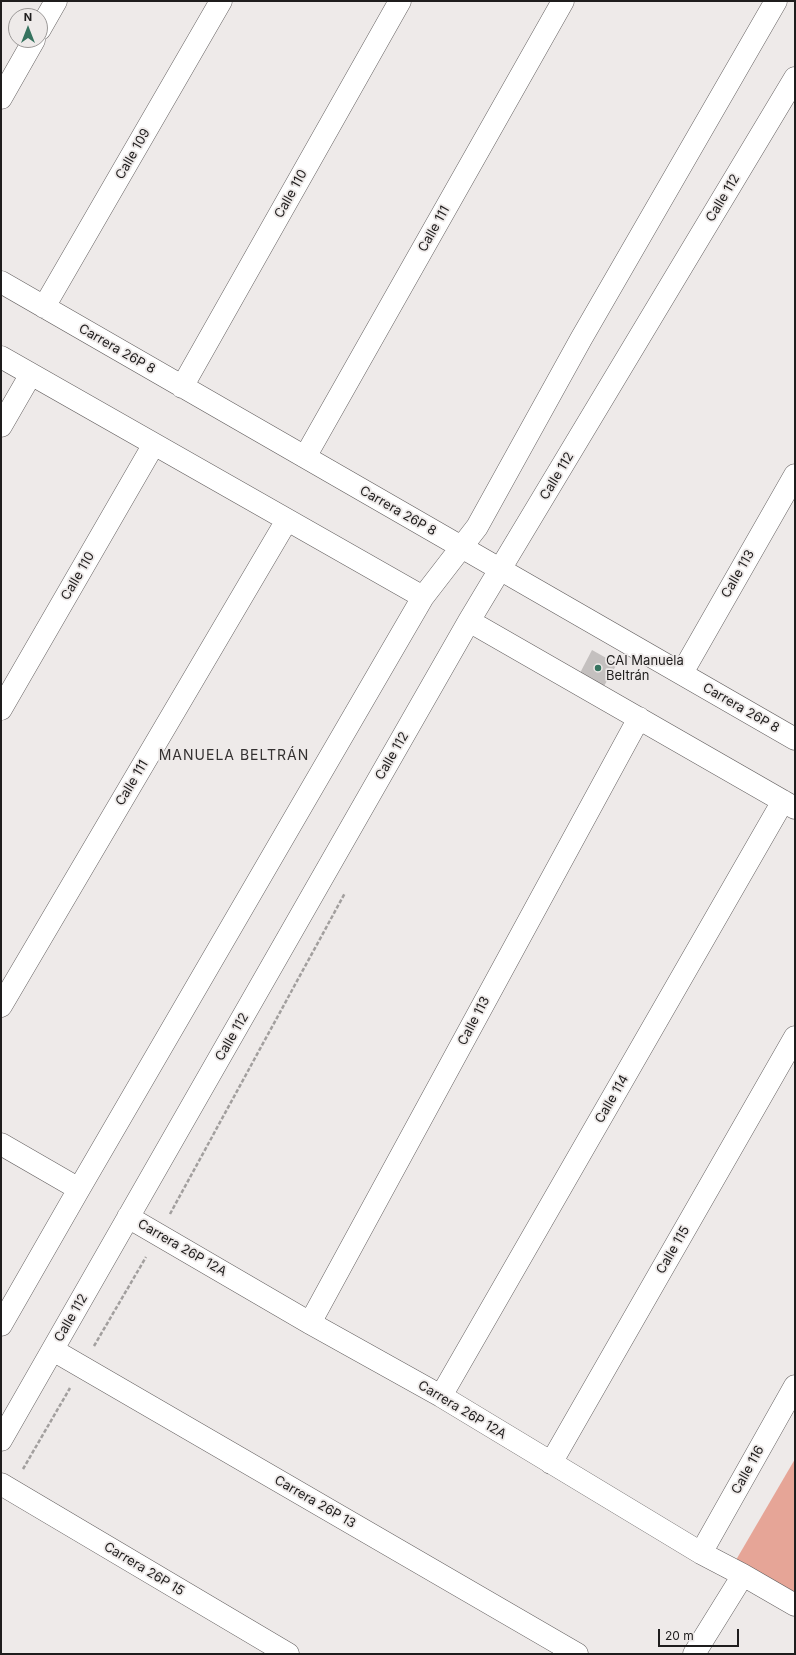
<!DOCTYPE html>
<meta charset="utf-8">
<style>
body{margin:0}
#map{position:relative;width:796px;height:1655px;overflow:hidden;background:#eeeae9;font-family:Inter,sans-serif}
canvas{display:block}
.frame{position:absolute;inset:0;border:2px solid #1f1d1d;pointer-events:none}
.north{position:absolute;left:8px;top:8px;width:40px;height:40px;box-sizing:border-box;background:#eeeae9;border:1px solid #9b9897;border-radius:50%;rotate:0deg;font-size:11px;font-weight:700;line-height:16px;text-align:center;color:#1f1d1d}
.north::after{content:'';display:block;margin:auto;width:14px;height:18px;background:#36735f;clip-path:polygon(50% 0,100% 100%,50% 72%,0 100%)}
.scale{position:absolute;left:658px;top:1629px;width:81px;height:18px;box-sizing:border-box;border:2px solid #1f1d1d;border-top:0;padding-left:5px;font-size:12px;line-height:14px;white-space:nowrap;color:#1f1d1d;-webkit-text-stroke:3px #eeeae9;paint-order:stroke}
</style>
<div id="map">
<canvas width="796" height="1655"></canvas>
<div class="frame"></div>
<div class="north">N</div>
<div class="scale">20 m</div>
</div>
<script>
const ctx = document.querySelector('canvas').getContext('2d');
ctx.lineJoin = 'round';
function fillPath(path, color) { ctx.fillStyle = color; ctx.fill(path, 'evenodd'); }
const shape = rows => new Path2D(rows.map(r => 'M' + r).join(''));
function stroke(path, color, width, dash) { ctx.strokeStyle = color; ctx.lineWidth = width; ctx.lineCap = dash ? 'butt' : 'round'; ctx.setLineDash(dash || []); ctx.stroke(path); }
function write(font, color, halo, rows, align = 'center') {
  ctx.font = font + ' Inter,sans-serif'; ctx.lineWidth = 3.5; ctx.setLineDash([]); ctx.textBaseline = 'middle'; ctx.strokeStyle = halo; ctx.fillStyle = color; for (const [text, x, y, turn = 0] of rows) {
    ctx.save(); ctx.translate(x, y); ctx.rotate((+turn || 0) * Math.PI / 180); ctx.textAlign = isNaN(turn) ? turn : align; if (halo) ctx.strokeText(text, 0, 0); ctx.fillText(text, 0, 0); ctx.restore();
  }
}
const green = shape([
 [795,1459,795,1594,736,1560]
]);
const building = shape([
 [592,650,617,664,604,686,580,673]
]);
const path = shape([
 [170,1214,345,893],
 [94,1346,146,1257],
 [23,1469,70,1388]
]);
const minor = shape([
 [40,29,56,1],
 [1,98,34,40],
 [1,282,795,739],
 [44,307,221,1],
 [1,357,423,597],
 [182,387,400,1],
 [1,426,31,374],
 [305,457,563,1],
 [469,621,795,808],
 [682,673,795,475],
 [1,709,154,444],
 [1,1006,287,520],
 [1,1144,79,1189],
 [128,1217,310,1323,441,1396,701,1553,743,1575,795,1605],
 [310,1323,639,718],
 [1,1325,79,1189,423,597,477,527,581,339,776,1],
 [53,1350,577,1654],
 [441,1396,783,801],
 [1,1440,469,621,795,78],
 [551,1463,795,1037],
 [1,1484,288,1654],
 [701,1553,795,1386],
 [694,1654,743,1575]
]);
const markers = [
 [598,668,4,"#36735f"]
];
const streetNames = [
 ["Calle 109",133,154,-60],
 ["Calle 110",291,194,-61],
 ["Calle 112",723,198,-59],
 ["Calle 111",434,229,-61],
 ["Carrera 26P 8",117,349,30],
 ["Calle 112",557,476,-59],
 ["Carrera 26P 8",398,511,30],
 ["Calle 113",738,574,-60],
 ["Calle 110",78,576,-60],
 ["Carrera 26P 8",741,708,30],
 ["Calle 112",392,756,-60],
 ["Calle 111",132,783,-59],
 ["Calle 113",474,1021,-62],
 ["Calle 112",232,1037,-60],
 ["Calle 114",612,1099,-60],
 ["Carrera 26P 12A",182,1248,30],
 ["Calle 115",673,1250,-60],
 ["Calle 112",71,1318,-60],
 ["Carrera 26P 12A",462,1410,31],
 ["Calle 116",748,1470,-61],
 ["Carrera 26P 13",315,1502,30],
 ["Carrera 26P 15",144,1569,31]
];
const poiNames = [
 ["CAI Manuela",606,661],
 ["Beltrán",606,676]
];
const neighbourhoodNames = [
 ["MANUELA BELTRÁN",234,756]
];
fillPath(green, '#e6a597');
fillPath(building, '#c4c0bf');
stroke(minor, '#656161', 23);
stroke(path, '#a29f9e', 2.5, [4, 2]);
stroke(minor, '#fff', 22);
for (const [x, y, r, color] of markers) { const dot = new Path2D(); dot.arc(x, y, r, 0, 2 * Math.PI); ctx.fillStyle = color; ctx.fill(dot); stroke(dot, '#eeeae9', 1.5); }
write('13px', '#1f1d1d', '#eeeae9', streetNames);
write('13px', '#1f1d1d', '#eeeae9', poiNames, 'left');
ctx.letterSpacing = '1px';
write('14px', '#343131', '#eeeae9', neighbourhoodNames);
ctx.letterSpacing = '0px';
</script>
